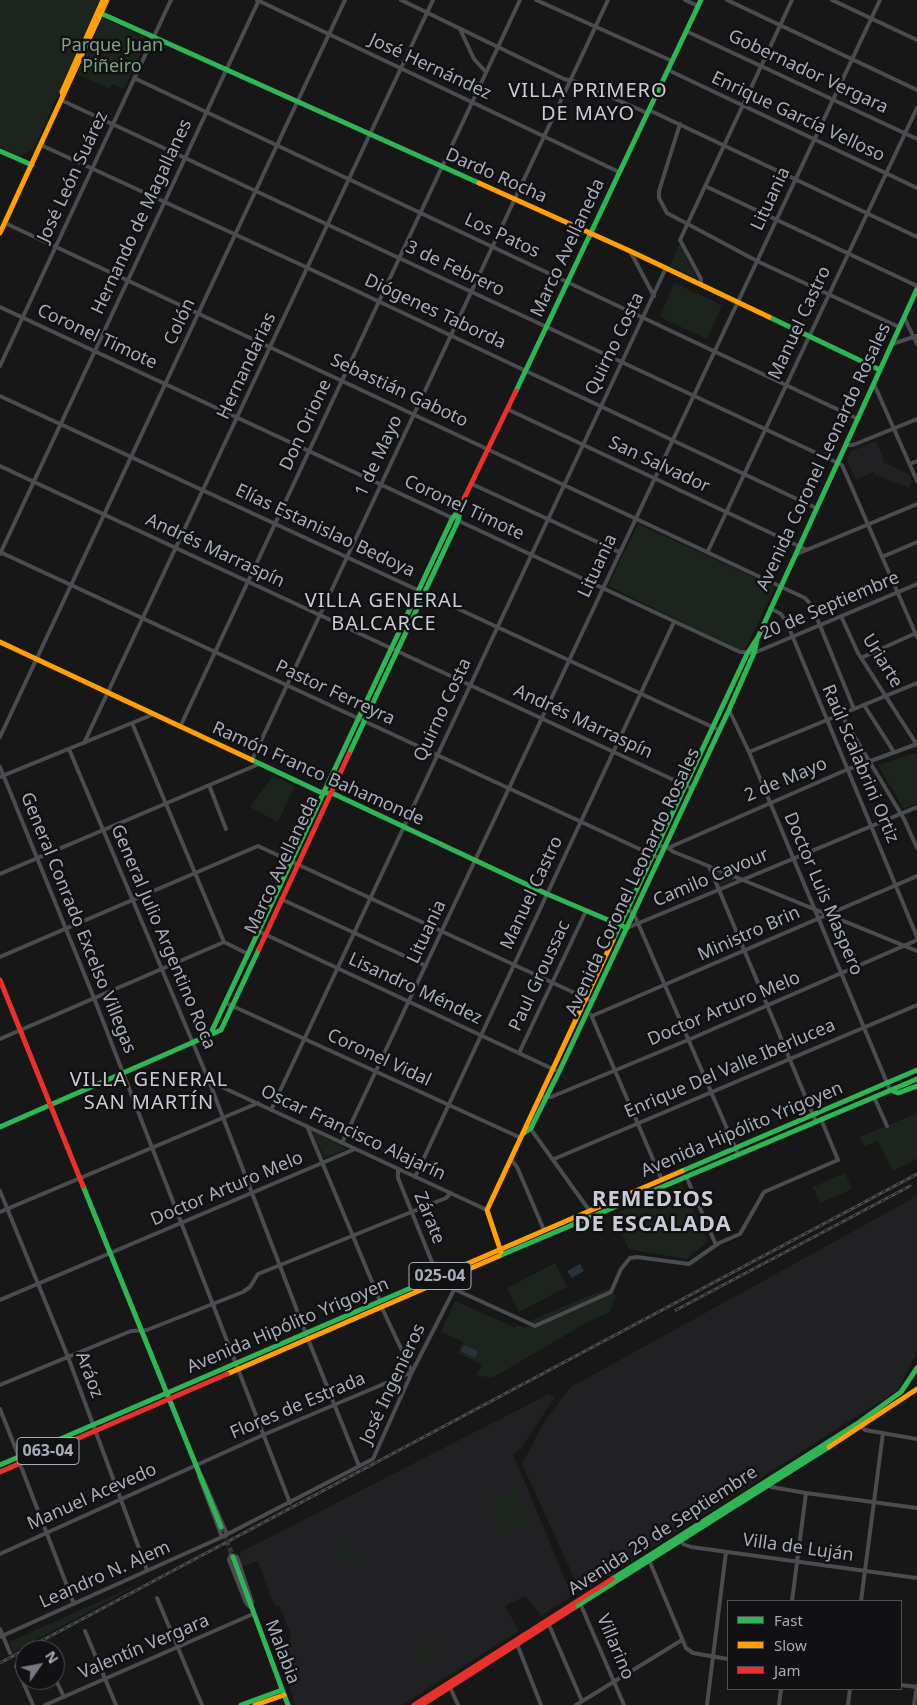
<!DOCTYPE html>
<meta charset="utf-8">
<style>
body{margin:0}
#map{position:relative;width:917px;height:1705px;overflow:hidden;background:#171717;font-family:"Noto Sans",sans-serif}
canvas{display:block}
.legend{position:absolute;left:727px;top:1600px;width:175px;height:90px;box-sizing:border-box;background:#111113;border:1px solid #4d4f55;margin:0;padding:6px 9px;list-style:none;font-size:15px;color:#a8adb8}
.legend li{display:flex;align-items:center;gap:10px;height:25px}
.legend b{width:25px;border:1px solid #4d4f55}
.north{position:absolute;left:15px;top:1640px;width:50px;height:50px;box-sizing:border-box;background:#111113;border:1px solid #4d4f55;border-radius:50%;rotate:57deg;font-size:14px;font-weight:700;line-height:20px;text-align:center;color:#a8adb8}
.north::after{content:'';display:block;margin:auto;width:18px;height:22px;background:#757880;clip-path:polygon(50% 0,100% 100%,50% 72%,0 100%)}
</style>
<div id="map">
<canvas width="917" height="1705"></canvas>
<ul class="legend">
<li><b style="height:6px;background:#30b455"></b>Fast</li>
<li><b style="height:6px;background:#ff9f0a"></b>Slow</li>
<li><b style="height:6px;background:#e5322d"></b>Jam</li>
</ul>
<div class="north">N</div>
</div>
<script>
const ctx = document.querySelector('canvas').getContext('2d');
ctx.lineJoin = 'round';
function fillPath(path, color) { ctx.fillStyle = color; ctx.fill(path, 'evenodd'); }
const shape = rows => new Path2D(rows.map(r => 'M' + r).join(''));
function stroke(path, color, width, dash) { ctx.strokeStyle = color; ctx.lineWidth = width; ctx.lineCap = dash ? 'butt' : 'round'; ctx.setLineDash(dash || []); ctx.stroke(path); }
function write(font, color, halo, rows, align = 'center') {
  ctx.font = font + ' "Noto Sans",sans-serif'; ctx.lineWidth = 5; ctx.setLineDash([]); ctx.textBaseline = 'middle'; ctx.strokeStyle = halo; ctx.fillStyle = color; for (const [text, x, y, turn = 0] of rows) {
    ctx.save(); ctx.translate(x, y); ctx.rotate((+turn || 0) * Math.PI / 180); ctx.textAlign = isNaN(turn) ? turn : align; if (halo) ctx.strokeText(text, 0, 0); ctx.fillText(text, 0, 0); ctx.restore();
  }
}
const built = shape([
 [876,441,884,459,883,462,909,474,912,481,909,488,875,475,873,472,856,480,847,460,850,452],
 [917,1196,917,1352,898,1390,581,1593,522,1464,546,1419,571,1387],
 [549,1394,555,1397,521,1448,513,1454,572,1596,541,1616,526,1596,505,1606,519,1631,402,1705,295,1705,282,1661,291,1635,280,1607,274,1605,258,1561,241,1567,238,1560,241,1558,239,1553]
]);
const green = shape([
 [0,0,100,0,34,149,20,156,0,147],
 [103,18,147,39,124,89,113,84,110,89,77,74],
 [678,246,681,246,697,279,670,266],
 [674,283,722,305,707,339,660,317],
 [638,524,775,587,744,652,608,586],
 [915,753,917,757,917,803,904,809,878,765],
 [273,776,295,786,278,822,250,807],
 [713,871,736,879,720,886],
 [917,1113,917,1159,893,1171,878,1141,864,1146,860,1137],
 [313,1132,347,1149,324,1158],
 [845,1173,852,1189,820,1203,813,1187],
 [682,1185,708,1241,687,1259,629,1249,612,1215],
 [555,1263,567,1287,519,1312,507,1288],
 [608,1288,616,1296,610,1312,586,1323,492,1378,476,1375,482,1365,458,1353,463,1342,441,1332,455,1301,514,1327,517,1325,526,1328,532,1320],
 [515,1488,532,1522,505,1536,487,1502],
 [337,1538,342,1540,345,1548,350,1552,359,1554,362,1559,360,1563,353,1562,350,1558,346,1558,340,1563,335,1562,335,1557,341,1552,336,1548,334,1541],
 [141,1583,75,1619,13,1652,9,1642],
 [433,1640,440,1653,422,1662,415,1649]
]);
const water = shape([
 [580,1264,584,1271,572,1278,567,1271],
 [464,1345,478,1351,475,1358,461,1351]
]);
const secondaryTunnel = shape([
 [221,1527,233,1557]
]);
const street = shape([
 [257,0,619,172],
 [401,0,564,79,577,82,647,113],
 [536,0,672,61],
 [685,0,698,6],
 [727,0,917,90],
 [832,0,917,40],
 [460,29,474,59,486,72],
 [686,31,917,139],
 [668,70,917,188],
 [134,78,858,419],
 [61,100,842,465,917,637],
 [649,110,917,237],
 [680,124,659,191,659,198,667,213,757,261,899,327],
 [41,145,308,268,816,508],
 [705,186,917,286],
 [5,223,805,598,812,606,854,709],
 [630,251,654,296],
 [701,285,701,279,680,240,792,0],
 [0,307,740,652,754,653,917,584],
 [904,317,917,344],
 [892,344,917,336],
 [0,366,171,0],
 [874,384,917,481],
 [0,396,719,730],
 [507,409,807,550],
 [846,445,853,445,917,419],
 [910,464,917,461],
 [0,466,691,788],
 [472,484,619,552],
 [708,551,917,108],
 [0,552,659,858],
 [0,554,259,0],
 [797,554,917,504],
 [882,557,917,542],
 [770,608,781,614,787,623,917,937],
 [841,616,858,653,917,745],
 [861,658,916,633],
 [864,705,894,752],
 [729,710,749,752,890,1090],
 [841,714,904,819,917,848],
 [132,723,224,942],
 [180,727,520,0],
 [0,737,345,0],
 [84,743,433,0],
 [69,749,209,1081,308,1339,359,1466],
 [749,752,917,683],
 [252,760,608,0],
 [0,767,94,998,290,1503],
 [0,777,154,714],
 [209,785,226,829],
 [657,845,668,848,674,852,917,951],
 [668,848,846,770,917,744],
 [709,866,816,1122],
 [0,874,259,764],
 [281,899,426,966],
 [627,909,634,914,738,1154],
 [627,928,917,807],
 [258,931,555,1070],
 [0,957,258,846,592,1001],
 [226,1003,521,1138],
 [591,1015,662,1180],
 [592,1016,917,876],
 [0,1039,224,942,248,954],
 [519,1053,586,911],
 [209,1081,487,1210],
 [544,1097,551,1097,688,1040,917,940],
 [874,1097,887,1126],
 [271,1110,666,268],
 [307,1126,380,1301],
 [530,1128,589,1210],
 [342,1143,880,0],
 [511,1159,517,1167,544,1230],
 [554,1159,917,1005],
 [398,1169,398,1178,438,1277],
 [686,1176,716,1245],
 [415,1177,674,622],
 [0,1191,68,1357,147,1570],
 [0,1212,258,1103],
 [454,1289,535,1326,611,1292,621,1269,630,1258,637,1257,689,1264,719,1243,740,1234,764,1192,838,1160,821,1119],
 [0,1300,355,1149],
 [382,1308,412,1372],
 [0,1385,131,1331,147,1330,243,1292,250,1287,258,1274,446,1198,451,1193],
 [0,1409,19,1457],
 [859,1425,865,1430,917,1439],
 [20,1464,74,1604],
 [199,1476,222,1537],
 [202,1477,227,1534],
 [767,1484,771,1487,806,1493,917,1508],
 [680,1539,683,1544,691,1547,917,1578],
 [0,1554,263,1435,412,1372],
 [231,1555,237,1557,252,1602,251,1608,246,1603,229,1560,231,1555],
 [649,1560,686,1648,693,1653,728,1659],
 [157,1598,202,1705],
 [792,1601,806,1493],
 [861,1601,883,1433],
 [580,1603,624,1705],
 [549,1625,582,1701],
 [0,1629,10,1653],
 [85,1631,116,1705],
 [0,1637,222,1537,373,1459,412,1372,457,1284,459,1274],
 [517,1644,541,1705],
 [16,1666,33,1705],
 [55,1678,64,1697],
 [449,1685,458,1705],
 [901,1685,917,1687],
 [45,1705,253,1614],
 [576,1705,682,1640],
 [707,1705,726,1552],
 [779,1705,781,1689],
 [848,1705,850,1689],
 [914,1705,917,1686]
]);
const fast = shape([
 [98,12,479,183],
 [0,151,32,165],
 [769,317,880,370],
 [516,391,701,0],
 [349,754,458,521,461,508],
 [252,760,320,792,334,794,547,894,627,928],
 [613,940,747,654,758,637,917,289],
 [209,1037,452,519,458,511],
 [890,1090,898,1093,917,1086],
 [0,1127,221,1030,259,949],
 [524,1133,531,1128,559,1072,729,710,754,653,757,640],
 [682,1171,917,1070],
 [83,1186,221,1527],
 [499,1256,917,1079],
 [0,1465,462,1266],
 [233,1557,288,1705],
 [612,1579,858,1423,901,1392,917,1368],
 [574,1608,829,1447],
 [241,1705,282,1690]
]);
const slow = shape([
 [63,96,62,92,103,0],
 [479,183,630,251,769,317],
 [0,233,107,0],
 [0,642,252,760],
 [501,1252,487,1210,613,940],
 [462,1266,682,1171],
 [227,1374,499,1256],
 [829,1447,917,1389],
 [255,1705,284,1695]
]);
const jam = shape([
 [458,511,516,391],
 [259,949,349,754],
 [0,980,83,1186],
 [0,1472,227,1374],
 [414,1705,612,1579],
 [422,1705,574,1608]
]);
const rail = shape([
 [676,1310,910,1186],
 [0,1663,917,1174]
]);
const shields = [
 [440,1276,62],
 [48,1451,62]
];
const shieldNames = [
 ["025-04",440,1276],
 ["063-04",48,1451]
];
const parkNames = [
 ["Parque Juan",112,46],
 ["Piñeiro",112,67]
];
const streetNames = [
 ["José Hernández",430,67,25],
 ["Gobernador Vergara",808,72,25],
 ["Enrique García Velloso",798,117,25],
 ["Dardo Rocha",496,176,24],
 ["José León Suárez",73,177,-65],
 ["Lituania",771,199,-65],
 ["Hernando de Magallanes",142,217,-65],
 ["Los Patos",502,236,25],
 ["Marco Avellaneda",568,248,-65],
 ["3 de Febrero",455,269,25],
 ["Diógenes Taborda",435,312,25],
 ["Colón",180,322,-65],
 ["Manuel Castro",800,323,-65],
 ["Coronel Timote",97,337,25],
 ["Quirno Costa",615,344,-64],
 ["Hernandarias",247,366,-65],
 ["Sebastián Gaboto",399,391,25],
 ["Don Orione",306,425,-65],
 ["1 de Mayo",379,456,-65],
 ["Avenida Coronel Leonardo Rosales",824,457,-65],
 ["San Salvador",659,465,25],
 ["Coronel Timote",464,508,25],
 ["Elías Estanislao Bedoya",325,531,25],
 ["Andrés Marraspín",215,551,25],
 ["Lituania",598,566,-65],
 ["20 de Septiembre",830,606,-23],
 ["Uriarte",882,661,58],
 ["Pastor Ferreyra",335,693,25],
 ["Quirno Costa",443,710,-65],
 ["Andrés Marraspín",583,722,25],
 ["Raúl Scalabrini Ortiz",860,764,67],
 ["Ramón Franco Bahamonde",318,774,24],
 ["2 de Mayo",786,780,-23],
 ["Marco Avellaneda",282,865,-65],
 ["Camilo Cavour",711,878,-23],
 ["Avenida Coronel Leonardo Rosales",633,882,-65],
 ["Manuel Castro",532,893,-65],
 ["Doctor Luis Maspero",823,894,67],
 ["General Conrado Excelso Villegas",78,923,68],
 ["Lituania",427,932,-65],
 ["Ministro Brin",749,934,-24],
 ["General Julio Argentino Roca",163,937,67],
 ["Paul Groussac",540,976,-65],
 ["Lisandro Méndez",415,989,25],
 ["Doctor Arturo Melo",724,1009,-23],
 ["Coronel Vidal",379,1058,25],
 ["Enrique Del Valle Iberlucea",730,1069,-23],
 ["Avenida Hipólito Yrigoyen",742,1130,-23],
 ["Oscar Francisco Alajarín",353,1133,25],
 ["Doctor Arturo Melo",227,1189,-23],
 ["Zárate",429,1218,68],
 ["Avenida Hipólito Yrigoyen",288,1326,-23],
 ["Aráoz",89,1375,69],
 ["José Ingenieros",393,1384,-65],
 ["Flores de Estrada",298,1406,-23],
 ["Manuel Acevedo",92,1497,-24],
 ["Avenida 29 de Septiembre",663,1531,-33],
 ["Villa de Luján",798,1548,8],
 ["Leandro N. Alem",105,1575,-24],
 ["Valentín Vergara",144,1647,-23],
 ["Villarino",615,1647,67],
 ["Malabia",282,1652,69]
];
const quarterNames = [
 ["VILLA PRIMERO",588,91],
 ["DE MAYO",588,114],
 ["VILLA GENERAL",384,601],
 ["BALCARCE",384,624],
 ["VILLA GENERAL",149,1080],
 ["SAN MARTÍN",149,1103]
];
const districtNames = [
 ["REMEDIOS",653,1200],
 ["DE ESCALADA",653,1225]
];
fillPath(built, '#212123');
fillPath(green, '#1d241e');
fillPath(water, '#2a3239');
stroke(secondaryTunnel, '#343537', 5, [5, 2.5]);
stroke(street, '#4b4c50', 4);
stroke(fast, '#30b455', 5);
stroke(slow, '#ff9f0a', 5);
stroke(jam, '#e5322d', 5);
stroke(rail, '#4b4c4f', 3);
stroke(rail, '#111113', 1, [4]);
for (const [x, y, w] of shields) { const box = new Path2D(); box.roundRect(x - w / 2, y - 13.5, w, 27, 4); ctx.fillStyle = '#111113'; ctx.fill(box); stroke(box, '#a8adb8', 1); }
write('bold 16px', '#a8adb8', null, shieldNames);
write('18px', '#7fa381', '#111113', parkNames);
write('18px', '#a8adb8', '#111113', streetNames);
ctx.letterSpacing = '1px';
write('20px', '#c9ccd4', '#111113', quarterNames);
ctx.letterSpacing = '0px';
ctx.letterSpacing = '1px';
write('bold 22px', '#c9ccd4', '#111113', districtNames);
ctx.letterSpacing = '0px';
</script>
